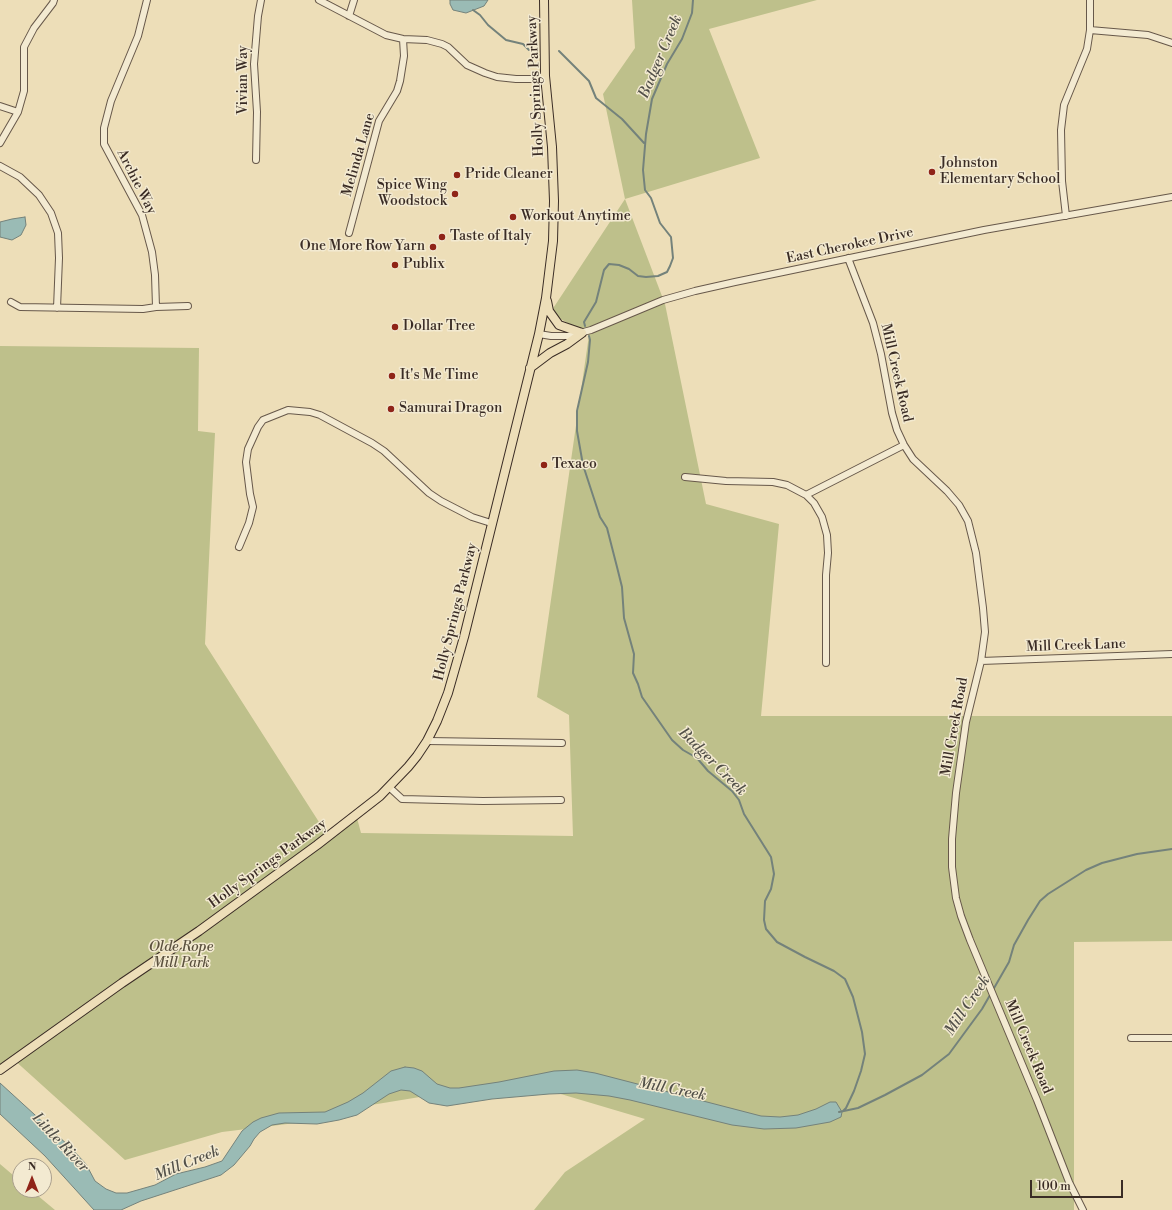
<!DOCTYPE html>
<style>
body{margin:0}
#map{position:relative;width:1172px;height:1210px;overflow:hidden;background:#eddeb8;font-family:"Libre Bodoni",serif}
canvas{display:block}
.north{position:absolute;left:12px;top:1158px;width:40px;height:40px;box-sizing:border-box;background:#f3ead1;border:1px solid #a99e8c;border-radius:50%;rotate:0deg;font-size:11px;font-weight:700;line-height:16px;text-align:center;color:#3a2c25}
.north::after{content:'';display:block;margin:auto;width:14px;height:18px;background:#8f2418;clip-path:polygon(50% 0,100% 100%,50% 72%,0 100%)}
.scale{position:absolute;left:1030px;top:1180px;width:93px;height:18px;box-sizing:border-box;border:2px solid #3a2c25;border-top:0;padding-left:5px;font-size:12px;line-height:14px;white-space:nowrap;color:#3a2c25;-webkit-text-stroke:3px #f3ead1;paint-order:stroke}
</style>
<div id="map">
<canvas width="1172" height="1210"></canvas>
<div class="north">N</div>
<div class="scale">100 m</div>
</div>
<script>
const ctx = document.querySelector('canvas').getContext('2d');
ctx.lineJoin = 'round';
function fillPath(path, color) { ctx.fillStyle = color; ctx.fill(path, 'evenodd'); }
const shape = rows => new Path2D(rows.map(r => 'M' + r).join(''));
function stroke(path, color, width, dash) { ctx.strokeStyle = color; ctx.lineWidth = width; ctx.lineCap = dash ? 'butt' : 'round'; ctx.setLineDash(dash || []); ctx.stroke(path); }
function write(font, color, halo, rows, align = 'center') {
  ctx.font = font + ' "Libre Bodoni",serif'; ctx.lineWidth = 3; ctx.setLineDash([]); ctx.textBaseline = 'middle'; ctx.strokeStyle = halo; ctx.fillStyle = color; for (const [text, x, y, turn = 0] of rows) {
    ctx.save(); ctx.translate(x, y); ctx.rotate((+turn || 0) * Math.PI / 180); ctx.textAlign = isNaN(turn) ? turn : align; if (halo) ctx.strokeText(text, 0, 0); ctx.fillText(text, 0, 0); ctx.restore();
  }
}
const green = shape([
 [632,0,817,0,709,29,760,158,625,199,665,304,706,504,779,524,761,716,1172,716,1172,941,1074,942,1074,1210,534,1210,565,1172,645,1119,517,1081,447,1106,432,1095,365,1106,353,1116,222,1132,125,1160,12,1058,0,1066,0,346,199,348,198,431,215,433,205,644,326,833,337,833,357,818,361,833,573,836,569,715,537,697,589,335,550,313,625,199,603,94,635,48],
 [0,1164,20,1181,20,1190,31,1190,55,1210,0,1210]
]);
const water = shape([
 [450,0,488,0,484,6,466,13,453,10,450,4,450,0],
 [25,217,26,225,21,235,12,240,0,237,0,222,12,219,25,217],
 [405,1067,414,1068,422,1071,437,1084,450,1088,459,1088,499,1082,554,1071,577,1070,595,1073,761,1116,780,1117,798,1115,816,1109,830,1102,836,1102,842,1112,841,1117,830,1122,796,1128,764,1129,732,1125,630,1100,609,1096,576,1093,549,1094,492,1099,447,1106,429,1103,410,1091,401,1090,389,1094,357,1115,339,1120,317,1124,285,1123,272,1125,260,1132,254,1139,250,1146,234,1165,221,1175,141,1201,121,1210,94,1210,45,1156,0,1114,0,1083,69,1146,86,1164,95,1181,106,1189,116,1193,127,1193,155,1185,176,1174,205,1167,222,1161,242,1131,253,1122,261,1118,279,1113,325,1112,348,1102,363,1093,391,1071,405,1067]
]);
const stream = shape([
 [473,10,480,15,488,25,506,40,523,44,529,50],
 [559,51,589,81,596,98,622,119,644,143],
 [585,326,584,322,596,302,604,270,609,264,619,265,629,269,638,276,646,277,658,276,667,272,670,266,673,258,671,237,660,223,651,198,645,190,643,170,646,134,652,99,667,64,682,39,692,13,693,0],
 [589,336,590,340,588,362,577,411,577,431,583,465,600,517,607,528,617,567,622,587,624,618,634,654,633,673,638,684,642,697,672,740,683,750,697,758,708,771,732,791,739,800,744,814,771,857,774,874,771,889,765,901,764,920,766,929,777,942,805,957,834,971,845,979,853,997,862,1032,865,1054,861,1071,854,1091,846,1108,843,1111],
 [839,1112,858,1108,885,1095,922,1075,949,1054,982,1009,1009,962,1014,945,1028,920,1040,901,1048,894,1086,870,1102,863,1137,854,1172,849]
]);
const minor = shape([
 [319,0,386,35,403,39,427,40,442,44,448,47,467,65,485,73,497,77,516,79,532,79,545,76],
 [349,16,354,0],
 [1090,30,1148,35,1172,43],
 [0,106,18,112],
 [0,143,18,112,24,91,24,47,34,28,53,3,54,0],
 [256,160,257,112,254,64,258,16,261,0],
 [0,166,20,177,39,195,51,213,58,233,59,258,57,308],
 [1066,216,1062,181,1061,130,1064,105,1087,49,1090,30,1090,0],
 [349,233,379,121,397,91,400,81,404,56,403,39],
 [848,258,873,323,881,354,892,413,897,430,904,445,913,459,947,491,959,505,968,521,976,553,983,608,985,632,981,661,966,722,956,793,952,839,952,867,956,898,961,916,970,940,1037,1100,1069,1182,1083,1210],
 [11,302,20,307,143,309,156,307,155,275,152,252,142,215,104,144,104,128,111,101,138,36,147,0],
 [156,307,188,306],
 [539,334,551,336,568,336,591,330,663,300,695,291,735,282,984,230,1172,197],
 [685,477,726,481,773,482,787,485,806,495,904,445],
 [806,495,814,503,822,517,827,535,828,553,826,575,826,663],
 [239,547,249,523,253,507,250,494,246,462,248,449,258,427,263,420,288,410,310,412,320,415,372,443,384,451,429,493,441,501,472,517,491,523],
 [981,661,1172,654],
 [427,741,562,743],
 [389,787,402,799,483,801,561,800],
 [1131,1038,1172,1038]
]);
const major = shape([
 [547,301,549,311,559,325,582,333],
 [530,368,550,353,567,344,582,333],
 [0,1070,122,983,199,931,317,845,380,796,408,767,417,756,427,741,437,721,448,693,464,637,539,334,546,298,553,241,554,201,552,147,545,76,544,0]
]);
const markers = [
 [932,172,4,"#8f2418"],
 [457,175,4,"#8f2418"],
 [455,194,4,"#8f2418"],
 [513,217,4,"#8f2418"],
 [442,237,4,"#8f2418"],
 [433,247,4,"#8f2418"],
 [395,265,4,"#8f2418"],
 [395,327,4,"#8f2418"],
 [392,376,4,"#8f2418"],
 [391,409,4,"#8f2418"],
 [544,465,4,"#8f2418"]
];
const streetNames = [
 ["Vivian Way",244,80,-90],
 ["Holly Springs Parkway",536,86,-93],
 ["Melinda Lane",359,155,-74],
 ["Archie Way",136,182,63],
 ["East Cherokee Drive",850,246,-12],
 ["Mill Creek Road",896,373,77],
 ["Holly Springs Parkway",456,612,-76],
 ["Mill Creek Lane",1076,646,-2],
 ["Mill Creek Road",955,727,-80],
 ["Holly Springs Parkway",268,864,-36],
 ["Mill Creek Road",1028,1047,67]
];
const poiNames = [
 ["Johnston",940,164],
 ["Elementary School",940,180],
 ["Pride Cleaner",465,175],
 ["Spice Wing",447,186,"right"],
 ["Woodstock",447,202,"right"],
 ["Workout Anytime",521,217],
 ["Taste of Italy",450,237],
 ["One More Row Yarn",425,247,"right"],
 ["Publix",403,265],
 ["Dollar Tree",403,327],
 ["It's Me Time",400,376],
 ["Samurai Dragon",399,409],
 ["Texaco",552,465]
];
const parkNames = [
 ["Olde Rope",181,948],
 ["Mill Park",181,964]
];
const waterNames = [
 ["Badger Creek",661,57,-67],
 ["Badger Creek",712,762,45],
 ["Mill Creek",968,1006,-56],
 ["Mill Creek",672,1090,11],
 ["Little River",60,1143,47],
 ["Mill Creek",187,1164,-22]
];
fillPath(green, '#bec08b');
fillPath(water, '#9abbb5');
stroke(water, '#74827b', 1);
stroke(stream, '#74827b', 2);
stroke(minor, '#67584a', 8);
stroke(major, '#3a2c25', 10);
stroke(minor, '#f3ead1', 6);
stroke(major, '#eddeb8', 8);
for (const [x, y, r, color] of markers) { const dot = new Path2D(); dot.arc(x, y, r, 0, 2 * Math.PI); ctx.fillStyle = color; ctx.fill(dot); stroke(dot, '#f3ead1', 1.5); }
write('14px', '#3a2c25', '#f3ead1', streetNames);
write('14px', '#3a2c25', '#f3ead1', poiNames, 'left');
write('italic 14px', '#5b513e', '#f3ead1', parkNames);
write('italic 15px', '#525049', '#f3ead1', waterNames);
</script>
